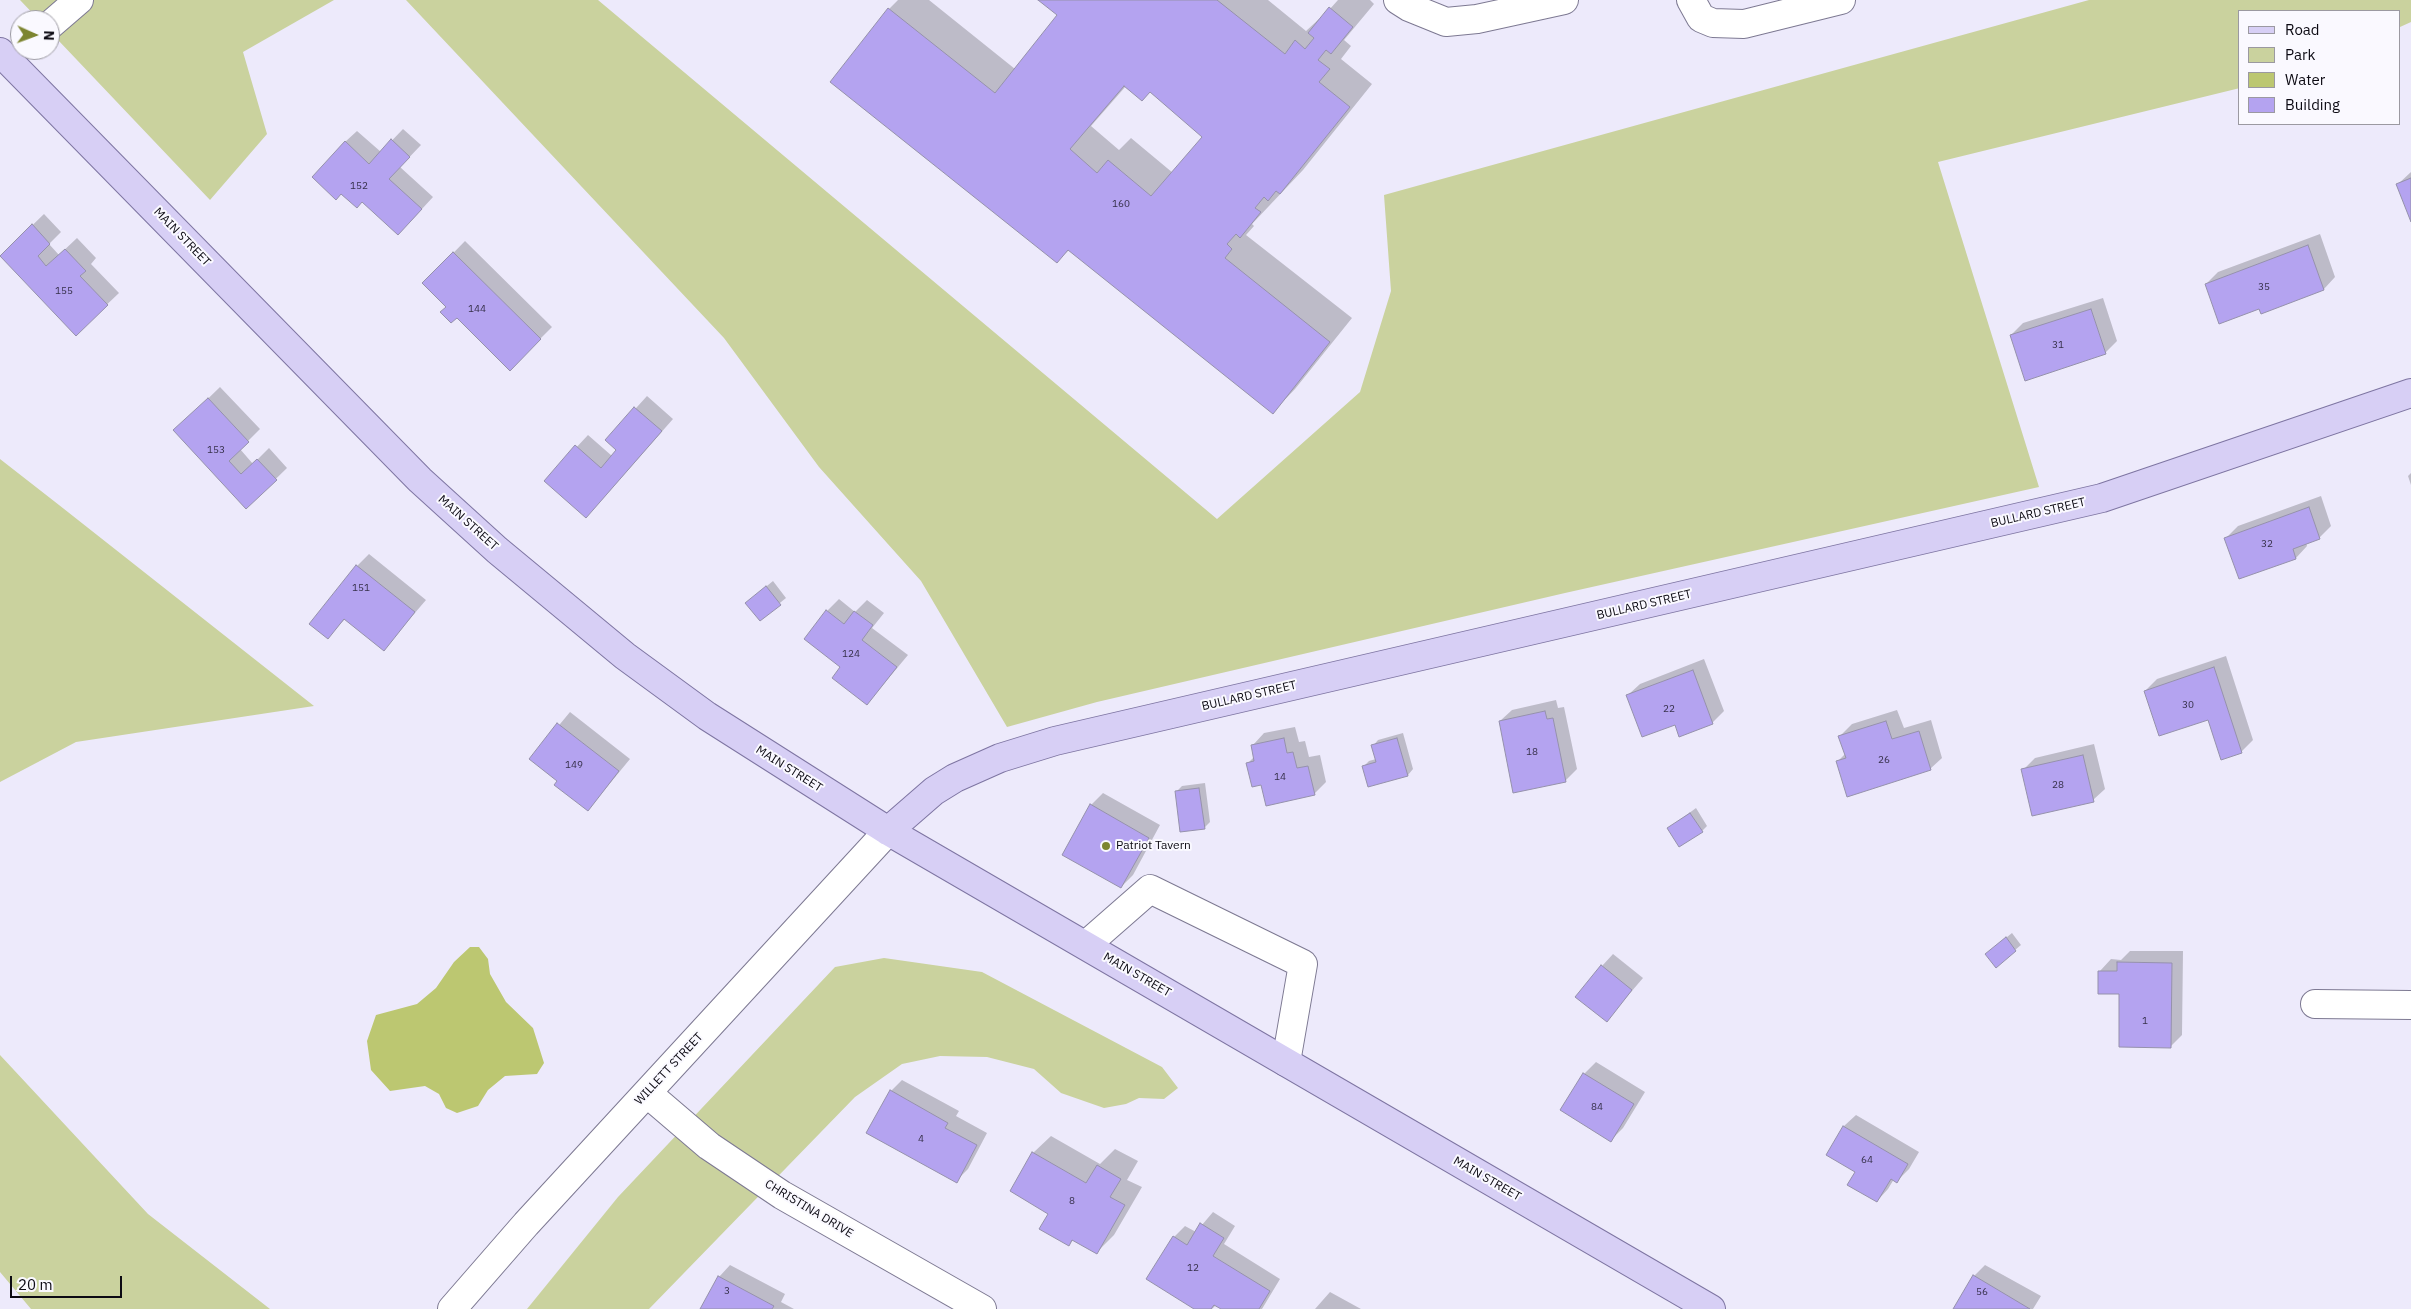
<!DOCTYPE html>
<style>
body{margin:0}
#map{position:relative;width:2411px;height:1309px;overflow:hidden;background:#edeafb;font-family:"IBM Plex Sans",sans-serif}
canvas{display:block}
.legend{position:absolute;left:2238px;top:10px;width:162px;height:115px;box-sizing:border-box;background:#faf9ff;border:1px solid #9b99a1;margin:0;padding:6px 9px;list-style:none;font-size:15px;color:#0c0a13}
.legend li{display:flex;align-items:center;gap:10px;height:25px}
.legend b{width:25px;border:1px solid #9b99a1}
.north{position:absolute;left:10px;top:10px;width:50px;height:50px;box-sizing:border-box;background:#faf9ff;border:1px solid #9b99a1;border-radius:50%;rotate:92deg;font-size:14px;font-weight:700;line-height:20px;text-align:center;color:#0c0a13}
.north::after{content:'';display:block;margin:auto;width:18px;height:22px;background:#7d8531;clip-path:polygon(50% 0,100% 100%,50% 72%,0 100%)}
.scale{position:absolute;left:10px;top:1276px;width:112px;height:22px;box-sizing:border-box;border:2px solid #0c0a13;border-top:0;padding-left:6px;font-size:15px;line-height:18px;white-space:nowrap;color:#0c0a13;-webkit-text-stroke:4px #faf9ff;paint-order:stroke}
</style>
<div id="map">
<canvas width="2411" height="1309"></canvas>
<ul class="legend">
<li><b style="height:6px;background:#d7cff5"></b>Road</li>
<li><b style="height:14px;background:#cad29e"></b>Park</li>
<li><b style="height:14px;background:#bcc771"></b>Water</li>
<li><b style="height:14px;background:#b4a3f0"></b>Building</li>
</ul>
<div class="north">N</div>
<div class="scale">20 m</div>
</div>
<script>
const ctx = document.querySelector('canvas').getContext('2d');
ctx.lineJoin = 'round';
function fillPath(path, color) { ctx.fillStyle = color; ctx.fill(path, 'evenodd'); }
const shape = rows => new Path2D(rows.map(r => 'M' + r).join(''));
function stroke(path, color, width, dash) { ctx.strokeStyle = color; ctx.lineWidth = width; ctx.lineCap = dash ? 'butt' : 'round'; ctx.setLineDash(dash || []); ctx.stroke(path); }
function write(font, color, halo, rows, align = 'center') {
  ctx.font = font + ' "IBM Plex Sans",sans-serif'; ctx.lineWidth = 4; ctx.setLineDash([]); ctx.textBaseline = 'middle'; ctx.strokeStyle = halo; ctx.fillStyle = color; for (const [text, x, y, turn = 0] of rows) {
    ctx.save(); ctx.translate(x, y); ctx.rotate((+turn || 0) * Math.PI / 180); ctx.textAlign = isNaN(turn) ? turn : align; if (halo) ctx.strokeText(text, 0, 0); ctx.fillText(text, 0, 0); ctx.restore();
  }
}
const green = shape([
 [20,0,334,0,243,52,267,134,210,200],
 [406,0,598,0,1217,519,1360,392,1391,291,1384,195,2089,0,2411,0,2411,22,2400,27,2400,11,2240,11,2240,88,1938,162,2039,487,1565,593,1097,702,1007,727,921,581,819,467,724,338],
 [0,459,59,505,314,706,76,742,0,782],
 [884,958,982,972,1162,1067,1178,1088,1164,1099,1139,1098,1126,1104,1104,1108,1061,1093,1034,1069,987,1057,940,1056,902,1064,855,1097,649,1309,527,1309,618,1197,835,967],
 [0,1055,148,1214,270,1309,31,1309,0,1272]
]);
const water = shape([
 [470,947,479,947,488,959,490,974,506,1002,533,1028,544,1063,537,1074,505,1076,488,1090,478,1106,457,1113,446,1108,439,1094,425,1086,390,1091,371,1070,367,1041,376,1015,417,1004,436,988,454,962]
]);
const shadow = shape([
 [898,0,929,0,1015,69,1058,15,1040,0,1268,0,1306,31,1319,19,1320,20,1338,0,1370,0,1374,4,1344,40,1351,46,1341,59,1372,84,1303,170,1252,224,1254,226,1246,235,1352,318,1295,389,1273,412,1069,250,1057,261,889,9],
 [1126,86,1151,91,1204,137,1173,173,1131,138,1119,150,1091,126],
 [403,129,421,145,400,167,433,197,410,222,345,142,357,131,381,152],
 [2411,172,2411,218,2397,185],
 [44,214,61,232,49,244,59,255,77,238,96,258,91,264,119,293,76,334,13,244],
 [2320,234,2335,277,2324,289,2262,312,2260,307,2206,284,2218,272],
 [465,241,552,327,510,369,424,283],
 [2103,298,2117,341,2105,353,2011,335,2023,323],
 [220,387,260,429,240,449,253,464,269,448,287,468,247,507,187,419],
 [647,396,673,419,598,504,545,481,588,435,612,456,618,450,607,440],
 [2411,473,2411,485,2408,476],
 [2321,496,2331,526,2319,538,2306,542,2307,546,2296,558,2240,578,2226,538,2238,526],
 [369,554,426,600,384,649,345,619,328,637,357,566],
 [773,581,786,598,760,619,746,603],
 [839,599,855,612,867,600,884,613,872,628,908,655,867,704,842,667,827,611],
 [2226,656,2253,740,2242,751,2222,758,2209,718,2145,691,2157,679],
 [1704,659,1724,711,1712,723,1675,723,1628,695,1640,684],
 [1556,700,1558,708,1564,707,1577,769,1565,781,1500,721,1512,710],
 [1897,710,1904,728,1931,720,1942,758,1930,769,1837,762,1846,753,1840,736,1852,724],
 [570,712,630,759,588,810,559,781,531,759],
 [1295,727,1299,742,1305,741,1309,757,1320,755,1326,782,1314,794,1262,783,1248,763,1255,756,1253,745,1264,733],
 [1403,733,1413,769,1408,775,1363,767,1369,761,1376,759,1373,746,1378,740],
 [2094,744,2105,789,2093,800,2023,770,2035,758],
 [1205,783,1210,822,1204,828,1176,792,1182,786],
 [1103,793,1160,825,1133,875,1121,887,1091,805],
 [1696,808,1707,826,1702,831,1669,828],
 [2012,933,2021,945,1996,966,1986,954],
 [2130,951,2183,951,2182,1035,2171,1046,2100,971,2111,959,2121,960],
 [1613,954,1643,978,1607,1020,1602,966],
 [1596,1062,1645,1092,1623,1128,1611,1140,1584,1074],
 [902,1080,959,1111,956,1116,987,1133,968,1169,956,1181,891,1091],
 [1856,1115,1919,1152,1909,1169,1897,1181,1894,1179,1888,1189,1877,1201,1857,1171,1828,1155,1844,1126],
 [1051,1136,1100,1164,1115,1149,1138,1161,1127,1180,1142,1187,1114,1235,1096,1253,1074,1239,1069,1245,1049,1213,1033,1153],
 [1213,1212,1235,1226,1224,1244,1280,1279,1262,1309,1223,1309,1216,1305,1212,1309,1197,1309,1174,1237,1185,1226,1196,1232],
 [730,1265,785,1294,781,1302,794,1309,701,1309,719,1277],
 [1985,1265,2041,1296,2033,1309,1954,1309,1974,1276],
 [1330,1292,1361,1309,1315,1309]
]);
const building = shape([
 [1038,0,1217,0,1285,54,1295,40,1305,49,1314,38,1308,33,1329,7,1353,27,1331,54,1326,50,1318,60,1330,69,1319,82,1350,107,1280,194,1276,191,1268,201,1264,197,1255,208,1261,212,1240,238,1236,234,1227,244,1232,249,1225,258,1330,342,1273,414,1068,250,1057,263,830,82,888,8,995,93,1057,15,1038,0],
 [1124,86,1142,101,1150,92,1202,137,1151,196,1108,160,1097,173,1070,149,1124,86],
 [391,139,410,157,389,179,422,209,398,235,362,202,357,208,341,194,336,200,312,177,345,141,369,164,391,139],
 [2411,178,2411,222,2396,184,2411,178],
 [32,224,50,244,38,256,46,266,65,249,86,271,80,276,108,305,76,336,0,256,32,224],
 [2308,245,2324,290,2261,314,2259,309,2219,324,2205,284,2308,245],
 [453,252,541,339,510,371,457,318,451,323,440,312,446,307,422,283,453,252],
 [2091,309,2106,354,2025,381,2010,335,2091,309],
 [208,398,249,442,229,461,241,474,257,459,277,480,246,509,173,430,208,398],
 [634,407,662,431,586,518,544,481,575,445,601,468,616,450,605,440,634,407],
 [2309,507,2320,539,2293,549,2296,559,2239,579,2224,538,2309,507],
 [356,565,415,612,384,651,344,619,328,639,309,624,356,565],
 [766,586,781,605,760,621,745,603,766,586],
 [826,610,844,624,854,611,873,625,862,640,897,667,867,705,832,678,840,667,804,639,826,610],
 [2214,667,2242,753,2221,760,2208,720,2159,736,2144,691,2214,667],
 [1693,670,1713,724,1679,737,1675,725,1642,737,1626,695,1693,670],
 [1545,711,1547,719,1553,718,1566,782,1513,793,1499,721,1545,711],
 [1886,721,1892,739,1919,731,1931,770,1847,797,1836,761,1846,758,1838,736,1886,721],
 [557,723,619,771,588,811,554,785,557,781,529,759,557,723],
 [1284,738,1287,753,1293,752,1297,768,1308,766,1315,795,1266,806,1261,785,1252,787,1246,763,1254,761,1251,745,1284,738],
 [1397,738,1408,776,1368,787,1362,766,1376,762,1371,745,1397,738],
 [2083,755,2094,802,2032,816,2021,769,2083,755],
 [1199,788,1205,829,1180,832,1175,791,1199,788],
 [1090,804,1149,838,1121,888,1062,855,1090,804],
 [1690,813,1703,832,1679,847,1667,828,1690,813],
 [2006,937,2016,951,1996,968,1985,954,2006,937],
 [2117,962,2172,963,2171,1048,2119,1047,2119,994,2098,994,2098,971,2117,971,2117,962],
 [1601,965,1632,990,1607,1022,1575,997,1601,965],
 [1583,1073,1634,1104,1611,1142,1560,1110,1583,1073],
 [890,1090,948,1123,945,1128,977,1145,957,1183,866,1133,890,1090],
 [1843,1126,1908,1164,1897,1183,1891,1179,1877,1202,1847,1185,1855,1172,1826,1155,1843,1126],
 [1032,1152,1086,1183,1097,1165,1121,1179,1110,1197,1125,1205,1097,1254,1072,1240,1069,1246,1039,1229,1048,1214,1010,1191,1032,1152],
 [1200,1223,1224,1238,1213,1256,1270,1291,1259,1309,1221,1309,1214,1305,1211,1309,1194,1309,1146,1279,1173,1236,1187,1245,1200,1223],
 [1973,1275,2030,1309,1953,1309,1973,1275],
 [718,1276,774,1306,772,1309,700,1309,718,1276]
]);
const minor = shape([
 [1398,0,1409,7,1446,22,1477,19,1564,0],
 [1691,0,1701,18,1713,23,1744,24,1841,0],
 [50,25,79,0],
 [1086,945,1150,889,1303,964,1286,1062],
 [2315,1004,2411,1005],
 [647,1093,709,1146,782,1195,982,1309],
 [452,1309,526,1224,888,831]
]);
const major = shape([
 [0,52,420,480,497,550,625,656,707,716,888,831,1711,1309],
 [888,831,934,791,955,778,1000,758,1055,741,2102,498,2411,393]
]);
const markers = [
 [1106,846,5,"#7d8531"]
];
const numberNames = [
 ["152",359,186],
 ["160",1121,204],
 ["35",2264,287],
 ["155",64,291],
 ["144",477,309],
 ["31",2058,345],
 ["153",216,450],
 ["32",2267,544],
 ["151",361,588],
 ["124",851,654],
 ["30",2188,705],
 ["22",1669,709],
 ["18",1532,752],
 ["26",1884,760],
 ["149",574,765],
 ["14",1280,777],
 ["28",2058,785],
 ["1",2145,1021],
 ["84",1597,1107],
 ["4",921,1139],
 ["64",1867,1160],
 ["8",1072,1201],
 ["12",1193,1268],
 ["3",727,1291],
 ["56",1982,1292]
];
const streetNames = [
 ["MAIN STREET",182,237,46],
 ["BULLARD STREET",2038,513,-13],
 ["MAIN STREET",468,523,42],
 ["BULLARD STREET",1644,605,-13],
 ["BULLARD STREET",1249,696,-13],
 ["MAIN STREET",789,769,32],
 ["MAIN STREET",1137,975,30],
 ["WILLETT STREET",669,1069,-47],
 ["MAIN STREET",1487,1179,30],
 ["CHRISTINA DRIVE",809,1209,31]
];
const poiNames = [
 ["Patriot Tavern",1116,846]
];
fillPath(green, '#cad29e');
fillPath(water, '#bcc771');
fillPath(shadow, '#0003');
fillPath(building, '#b4a3f0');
stroke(building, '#9591ab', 1);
stroke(minor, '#7d7992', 30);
stroke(major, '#7e75a2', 30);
stroke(minor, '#fff', 28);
stroke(major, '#d7cff5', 28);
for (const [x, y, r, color] of markers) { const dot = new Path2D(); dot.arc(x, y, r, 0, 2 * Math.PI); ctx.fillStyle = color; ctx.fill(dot); stroke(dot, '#faf9ff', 2); }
write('10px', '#36304a', null, numberNames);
write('12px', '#0c0a13', '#faf9ff', streetNames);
write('12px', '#0c0a13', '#faf9ff', poiNames, 'left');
</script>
